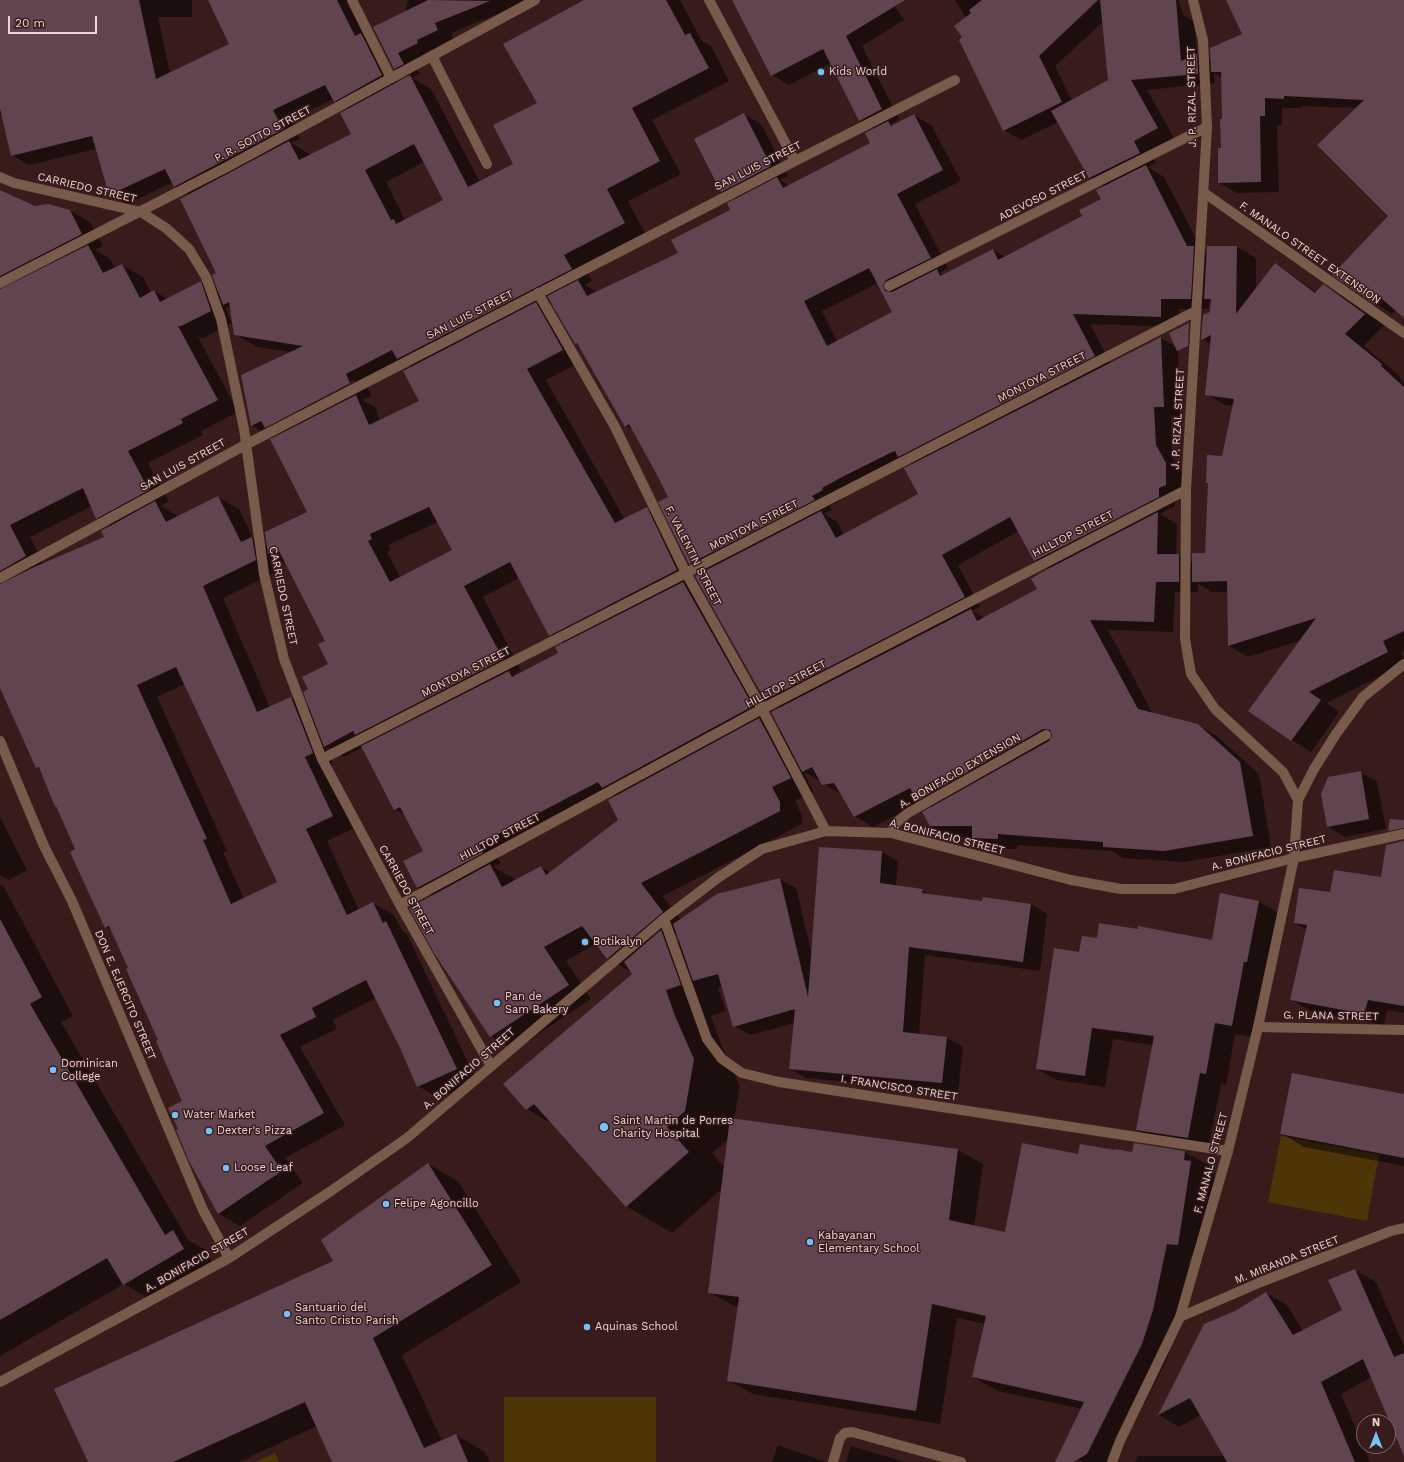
<!DOCTYPE html>
<style>
body{margin:0}
#map{position:relative;width:1404px;height:1462px;overflow:hidden;background:#371c1b;font-family:"Work Sans",sans-serif}
canvas{display:block}
.north{position:absolute;left:1356px;top:1414px;width:40px;height:40px;box-sizing:border-box;background:#371c1b;border:1px solid #7f6665;border-radius:50%;rotate:0deg;font-size:11px;font-weight:700;line-height:16px;text-align:center;color:#ead6d5}
.north::after{content:'';display:block;margin:auto;width:14px;height:18px;background:#75c0f6;clip-path:polygon(50% 0,100% 100%,50% 72%,0 100%)}
.scale{position:absolute;left:8px;top:16px;width:89px;height:18px;box-sizing:border-box;border:2px solid #ead6d5;border-top:0;padding-left:5px;font-size:12px;line-height:14px;white-space:nowrap;color:#ead6d5;-webkit-text-stroke:3px #371c1b;paint-order:stroke}
</style>
<div id="map">
<canvas width="1404" height="1462"></canvas>
<div class="north">N</div>
<div class="scale">20 m</div>
</div>
<script>
const ctx = document.querySelector('canvas').getContext('2d');
ctx.lineJoin = 'round';
function fillPath(path, color) { ctx.fillStyle = color; ctx.fill(path, 'evenodd'); }
const shape = rows => new Path2D(rows.map(r => 'M' + r).join(''));
function stroke(path, color, width, dash) { ctx.strokeStyle = color; ctx.lineWidth = width; ctx.lineCap = dash ? 'butt' : 'round'; ctx.setLineDash(dash || []); ctx.stroke(path); }
function write(font, color, halo, rows, align = 'center') {
  ctx.font = font + ' "Work Sans",sans-serif'; ctx.lineWidth = 3; ctx.setLineDash([]); ctx.textBaseline = 'middle'; ctx.strokeStyle = halo; ctx.fillStyle = color; for (const [text, x, y, turn = 0] of rows) {
    ctx.save(); ctx.translate(x, y); ctx.rotate((+turn || 0) * Math.PI / 180); ctx.textAlign = isNaN(turn) ? turn : align; if (halo) ctx.strokeText(text, 0, 0); ctx.fillText(text, 0, 0); ctx.restore();
  }
}
const green = shape([
 [1281,1136,1379,1155,1367,1221,1268,1202],
 [504,1397,656,1397,656,1462,504,1462],
 [275,1453,279,1462,255,1462]
]);
const shadow = shape([
 [0,0,192,0,192,17,158,17,170,74,231,45,209,0,347,0,378,44,398,83,409,77,395,68,408,0,531,0,451,33,454,40,414,63,420,74,412,78,431,89,480,182,515,164,538,103,587,0,680,0,702,41,711,46,729,81,652,120,681,174,628,201,646,235,584,267,592,281,585,285,597,292,679,254,732,210,737,200,722,191,744,114,761,124,788,176,780,180,790,186,871,144,874,129,860,121,831,63,789,85,772,75,733,0,891,0,904,20,862,46,899,119,891,124,894,126,914,115,932,126,961,181,915,204,948,268,940,273,944,275,993,250,1006,257,1084,217,1102,199,1105,186,1090,178,1058,122,1021,140,1004,130,964,38,966,18,955,0,1178,0,1184,16,1194,21,1197,55,1212,63,1244,35,1231,0,1404,0,1404,316,1396,310,1392,314,1375,303,1334,275,1390,216,1357,108,1301,106,1301,108,1282,108,1282,125,1277,125,1279,192,1237,193,1219,183,1223,120,1222,78,1214,73,1215,83,1147,90,1174,138,1150,151,1156,163,1148,167,1164,177,1203,252,1207,255,1237,247,1256,258,1256,290,1275,264,1294,276,1317,293,1324,286,1343,297,1384,325,1364,346,1400,376,1399,377,1404,382,1404,651,1401,653,1404,658,1404,664,1327,703,1339,712,1311,752,1292,740,1250,711,1302,640,1248,657,1229,646,1228,592,1212,592,1198,584,1198,592,1175,592,1173,632,1108,630,1153,714,1198,725,1217,736,1259,774,1271,847,1184,862,1123,858,1112,851,1017,845,1017,849,992,849,973,837,950,837,930,826,932,808,921,802,873,827,854,816,842,795,803,771,813,791,795,801,802,815,802,824,663,896,681,920,780,879,796,888,812,955,882,852,898,861,896,886,922,890,931,895,983,902,1031,904,1047,914,1040,971,925,955,919,1035,947,1038,963,1047,958,1092,806,1078,790,1069,795,1023,750,1035,734,1026,722,986,718,988,726,1011,711,1016,721,1044,740,1086,734,1120,958,1150,983,1164,974,1227,1006,1234,1079,1155,1133,1153,1134,1144,1185,1152,1210,1166,1209,1172,1215,1176,1203,1259,1191,1257,1177,1324,1167,1359,1115,1462,1082,1462,1062,1450,1082,1409,998,1391,973,1377,985,1324,957,1318,940,1424,753,1394,728,1380,739,1307,734,1306,709,1292,722,1189,672,1233,626,1206,554,1125,527,1109,505,1084,634,974,608,958,597,943,566,961,591,999,514,1050,491,1036,433,896,418,888,405,862,425,852,405,815,395,809,363,747,344,757,326,747,333,765,325,769,353,829,327,841,359,910,373,903,394,915,402,931,407,934,477,1081,439,1098,418,1086,376,998,332,1020,337,1029,300,1047,345,1125,285,1158,303,1183,240,1226,219,1214,190,1161,183,1101,130,969,113,931,105,927,76,850,58,807,56,806,41,770,37,768,0,685,0,191,35,208,70,210,91,223,103,246,95,250,109,258,115,268,122,265,143,277,151,293,154,291,168,299,201,282,220,293,217,273,189,195,175,186,173,182,127,204,110,195,96,149,29,165,12,155,2,115,0,115],
 [1103,22,1109,80,1072,101,1055,66],
 [334,99,335,101,349,109,352,134,311,155,291,143,300,139,290,120],
 [424,162,444,200,405,220,386,182],
 [878,283,893,313,837,341,822,311],
 [1209,301,1211,303,1211,312,1202,339,1211,344,1206,394,1225,405,1233,406,1223,457,1206,554,1193,563,1179,555,1176,555,1177,524,1160,514,1175,506,1175,498,1183,494,1182,473,1172,456,1171,416,1180,416,1178,348,1161,338,1111,364,1090,324,1179,327,1179,309,1209,309],
 [552,302,576,344,580,346,625,426,635,431,669,497,690,563,704,572,765,700,780,708,783,733,763,721,666,520,647,509,625,520,546,380,582,361,542,307],
 [225,306,230,308,235,334,257,347,292,352,242,376,252,426,274,438,309,513,268,547,254,540,239,509,218,497,177,517,176,515,161,506,169,502,148,463,203,435,201,431,238,412,198,337,203,338,232,323],
 [408,365,412,367,420,402,380,421,375,407,362,400,371,396,367,386],
 [354,380,355,382,269,426,269,424],
 [910,463,913,465,920,494,844,534,837,522,824,514,832,510,830,506,840,501,839,499],
 [92,506,97,518,111,526,105,538,44,564,30,537],
 [438,522,453,550,400,577,387,552,391,550,388,545],
 [1019,531,1035,560,1049,569,1038,590,985,618,972,611,980,607,958,565],
 [274,557,287,564,327,641,330,664,310,690,311,709,291,698,270,707,223,598,276,572],
 [519,578,550,635,564,644,559,654,516,676,513,675,521,670,483,597],
 [185,684,278,883,244,899,223,852,227,851,157,697],
 [613,794,617,796,619,820,550,872,541,867,514,882,513,878,493,867,501,863,496,855],
 [677,932,680,942,671,937],
 [792,1009,809,1009,792,1010],
 [729,1139,725,1168,712,1153],
 [1360,772,1377,782,1386,829,1345,837,1328,827],
 [0,817,27,870,9,880,0,875],
 [1404,865,1404,1013,1387,1010,1384,1025,1311,1011,1291,1000,1307,930,1295,923,1331,893,1382,878],
 [0,885,4,887,73,1016,61,1022,188,1240,204,1249,215,1267,156,1302,124,1284,0,1356],
 [1259,902,1279,913,1267,973,1264,973,1252,1037,1235,1034,1226,1085,1221,1084,1208,1149,1157,1142,1137,1130,1153,1045,1113,1039,1105,1087,1057,1080,1037,1069,1080,953,1098,939,1212,941],
 [1404,1095,1404,1166,1304,1147,1281,1133],
 [428,1164,458,1181,521,1282,402,1355,442,1441,456,1435,485,1452,490,1462,334,1462,317,1426,239,1462,89,1462,334,1262],
 [1355,1270,1376,1282,1404,1346,1404,1455,1372,1377,1341,1394,1370,1462,1135,1462,1138,1456,1225,1456,1201,1415,1179,1427,1159,1415,1205,1325,1236,1312,1266,1293,1287,1305,1303,1331,1343,1310],
 [778,1445,826,1462,827,1462,772,1462],
 [851,1446,895,1459,901,1462,846,1462]
]);
const building = shape([
 [0,0,139,0,156,79,229,44,208,0,337,0,355,36,361,33,382,75,334,102,325,85,273,110,283,129,174,187,165,169,109,195,92,136,11,156,0,109],
 [428,0,490,1,435,23,438,30,417,40,418,43,398,53,404,64,394,69,373,27],
 [584,0,666,0,685,35,690,33,709,68,632,108,660,161,607,189,625,223,564,255,572,269,397,359,392,350,346,374,350,383,265,428,261,421,251,426,241,375,303,346,234,335,229,302,223,305,212,275,216,273,180,199,289,141,299,160,351,134,340,113,410,75,468,187,513,164,493,125,537,103,503,44],
 [414,144,443,200,396,224,394,219,391,220,365,170],
 [732,0,905,0,846,36,882,109,859,121,823,49,771,76],
 [982,0,1098,0,1039,56,1062,102,1003,131,959,40,962,37,954,26,971,13,969,10],
 [1100,0,1176,0,1181,61,1197,54,1198,74,1131,80,1158,128,1134,141,1140,153,1089,178,1051,111,1108,80],
 [1226,0,1404,0,1404,318,1381,298,1374,304,1332,275,1388,216,1317,145,1364,100,1284,96,1284,99,1265,98,1265,116,1260,116,1261,182,1218,183,1218,148,1221,148,1220,119,1222,119,1221,72,1211,72,1210,48,1242,34],
 [744,113,771,166,721,192,694,139],
 [914,114,943,170,897,194,931,258,886,280,883,286,885,291,892,292,937,269,940,276,993,249,998,260,1082,216,1079,210,1101,199,1096,190,1146,165,1187,246,1194,246,1191,299,1161,299,1161,317,1073,314,1095,356,898,457,895,451,890,453,842,477,822,488,823,490,812,496,815,500,689,564,658,502,668,497,657,475,629,424,625,427,577,343,575,344,547,296,578,280,587,296,678,253,671,240,730,210,727,203,777,177,783,188,870,143,865,133,888,121,891,126],
 [869,268,892,312,827,346,804,301],
 [0,190,35,206,48,204,70,210,82,234,0,276],
 [88,245,103,273,122,264,140,298,154,290,160,302,201,281,211,311,181,326,178,326,218,400,181,419,183,423,128,451,149,490,96,519,83,488,10,525,26,556,0,571,0,289],
 [1207,246,1237,246,1236,314,1275,263,1315,293,1323,284,1365,314,1345,334,1382,364,1381,366,1404,387,1404,631,1383,641,1388,652,1309,692,1321,700,1291,741,1248,711,1316,618,1228,646,1227,581,1192,582,1192,553,1205,553,1208,483,1206,483,1207,455,1222,456,1234,399,1205,395,1211,335,1201,340,1203,315,1210,312,1211,299,1204,299],
 [536,302,563,350,527,369,615,523,647,507,677,570,549,636,510,562,464,586,503,659,355,735,353,731,324,747,303,692,308,689,302,677,328,664,318,644,325,641,278,549,268,554,265,532,307,512,270,439,356,395,369,425,419,401,403,371],
 [429,507,452,550,390,582,368,541,372,539,370,534],
 [1189,323,1188,346,1177,351,1169,333],
 [1161,337,1164,407,1154,407,1156,445,1166,463,1166,485,1159,488,1159,497,1034,561,1010,517,942,555,965,597,765,700,695,576,821,511,836,538,918,494,904,468],
 [218,496,241,542,252,537,256,560,203,586,257,712,291,697,313,753,305,757,333,816,306,829,347,915,373,902,383,923,386,921,457,1069,417,1087,400,1048,366,980,312,1008,316,1017,280,1035,324,1113,265,1146,282,1171,218,1214,189,1161,176,1130,178,1129,168,1108,182,1101,156,1041,158,1040,126,969,128,968,109,926,105,928,86,887,70,852,75,849,56,806,55,807,39,767,36,768,0,688,0,584,32,568,104,537,101,531,155,501,166,522],
 [176,667,277,882,231,904,203,840,207,839,137,685],
 [1158,512,1157,554,1179,554,1179,582,1156,582,1154,622,1090,620,1138,709,1198,724,1240,762,1253,836,1164,851,1103,847,1103,842,998,834,998,839,972,838,972,826,930,826,922,812,1049,741,1052,735,1050,730,1046,729,1043,729,917,801,910,788,854,817,834,783,822,785,812,767,802,772,771,712,971,609,977,621,1037,589,1031,579,1040,573],
 [683,582,753,706,602,788,598,782,481,843,481,844,479,845,483,853,417,888,403,861,423,851,400,807,394,810,361,746,509,671,512,677,558,653,555,647],
 [759,718,791,778,772,787,780,802,780,811,641,883,663,912,607,959,582,926,544,947,569,985,490,1037,434,953,409,908,490,864,502,887,541,866,546,875,618,820,608,800],
 [1361,771,1369,819,1327,827,1321,794,1328,777],
 [1390,819,1404,820,1404,828,1388,831],
 [1404,841,1404,1006,1368,1000,1364,1014,1290,1000,1307,925,1294,923,1299,888,1330,892,1334,870,1381,877,1386,845],
 [819,847,882,851,880,883,923,889,922,893,982,901,983,897,1031,904,1023,962,909,947,903,1032,947,1037,942,1083,789,1069,795,1009,733,1027,718,974,693,981,673,924,717,894,780,878,808,997],
 [1220,893,1259,901,1247,962,1244,962,1232,1026,1215,1023,1206,1074,1200,1073,1188,1138,1136,1130,1154,1036,1092,1028,1085,1076,1036,1069,1054,948,1079,952,1082,936,1097,938,1099,923,1138,929,1138,926,1212,940],
 [0,919,42,997,30,1004,165,1235,173,1230,184,1249,123,1285,107,1258,0,1320],
 [661,930,681,985,666,990,675,1016,694,1059,685,1111,667,1127,689,1152,626,1207,534,1104,526,1110,503,1084,632,974,624,962],
 [1292,1073,1404,1094,1404,1158,1280,1134],
 [730,1118,958,1149,949,1220,1005,1232,1022,1143,1078,1154,1080,1144,1115,1150,1115,1149,1132,1152,1134,1143,1185,1151,1184,1160,1191,1161,1178,1245,1167,1244,1153,1310,1142,1344,1087,1454,1073,1462,1055,1462,1084,1402,972,1377,986,1316,932,1304,916,1411,727,1381,739,1297,708,1293],
 [428,1163,492,1265,373,1338,424,1448,456,1434,468,1462,332,1462,305,1402,173,1462,88,1462,54,1389,333,1261,321,1240],
 [1355,1269,1394,1357,1404,1353,1404,1456,1363,1359,1321,1382,1355,1462,1227,1462,1190,1398,1158,1415,1204,1324,1235,1311,1266,1292,1293,1335,1342,1310,1328,1280]
]);
const service = shape([
 [352,0,391,78],
 [432,56,487,164]
]);
const minor = shape([
 [709,0,795,161],
 [1193,0,1203,40,1207,127,1186,490,1185,639,1191,674,1215,709,1283,772,1298,800],
 [0,177,14,183,141,212,166,228,189,249,206,277,221,319,244,429,264,574,284,659,322,759,400,905,491,1066],
 [1203,192,1404,333],
 [0,283,227,167,535,0],
 [889,286,1207,127],
 [538,293,614,425,686,573,762,709,826,831],
 [0,578,247,444,795,161,955,80],
 [0,741,44,846,72,901,203,1210,229,1258],
 [322,759,686,573,1196,311],
 [1314,769,1336,734,1363,697,1404,664],
 [891,833,897,822,908,813,1046,735],
 [400,905,762,709,1186,490],
 [664,919,707,1039,722,1059,742,1073,779,1082,1228,1151],
 [1258,1027,1404,1030],
 [1180,1317,1261,1282,1391,1231,1404,1228],
 [0,1382,229,1258,331,1191,407,1138,664,919,719,877,762,849,826,831,891,833,1071,880,1121,889,1174,889,1294,858,1404,834],
 [833,1462,840,1438,845,1433,852,1432,961,1462]
]);
const tertiary = shape([
 [1112,1462,1120,1441,1180,1317,1228,1151,1258,1027,1294,858,1298,800,1314,769]
]);
const markers = [
 [821,72,4,"#75c0f6"],
 [585,942,4,"#75c0f6"],
 [497,1003,4,"#75c0f6"],
 [53,1070,4,"#75c0f6"],
 [175,1115,4,"#75c0f6"],
 [604,1127,5,"#75c0f6"],
 [209,1131,4,"#75c0f6"],
 [226,1168,4,"#75c0f6"],
 [386,1204,4,"#75c0f6"],
 [810,1242,4,"#75c0f6"],
 [287,1314,4,"#75c0f6"],
 [587,1327,4,"#75c0f6"]
];
const poiNames = [
 ["Kids World",829,72],
 ["Botikalyn",593,942],
 ["Pan de",505,997],
 ["Sam Bakery",505,1010],
 ["Dominican",61,1064],
 ["College",61,1077],
 ["Water Market",183,1115],
 ["Saint Martin de Porres",613,1121],
 ["Charity Hospital",613,1134],
 ["Dexter's Pizza",217,1131],
 ["Loose Leaf",234,1168],
 ["Felipe Agoncillo",394,1204],
 ["Kabayanan",818,1236],
 ["Elementary School",818,1249],
 ["Santuario del",295,1308],
 ["Santo Cristo Parish",295,1321],
 ["Aquinas School",595,1327]
];
const streetNames = [
 ["J. P. RIZAL STREET",1192,97,-91],
 ["P. R. SOTTO STREET",263,134,-28],
 ["SAN LUIS STREET",758,166,-27],
 ["CARRIEDO STREET",87,188,13],
 ["ADEVOSO STREET",1043,196,-27],
 ["F. MANALO STREET EXTENSION",1310,253,35],
 ["SAN LUIS STREET",470,315,-27],
 ["MONTOYA STREET",1042,377,-27],
 ["J. P. RIZAL STREET",1178,419,-87],
 ["SAN LUIS STREET",183,465,-29],
 ["MONTOYA STREET",754,525,-27],
 ["HILLTOP STREET",1073,534,-27],
 ["F. VALENTIN STREET",693,556,63],
 ["CARRIEDO STREET",283,596,78],
 ["MONTOYA STREET",466,672,-27],
 ["HILLTOP STREET",786,684,-28],
 ["A. BONIFACIO EXTENSION",960,771,-30],
 ["HILLTOP STREET",500,837,-28],
 ["A. BONIFACIO STREET",947,837,14],
 ["A. BONIFACIO STREET",1269,853,-14],
 ["CARRIEDO STREET",406,890,61],
 ["DON E. EJERCITO STREET",125,995,67],
 ["G. PLANA STREET",1331,1016,1],
 ["A. BONIFACIO STREET",469,1069,-41],
 ["I. FRANCISCO STREET",899,1088,9],
 ["F. MANALO STREET",1211,1163,-75],
 ["A. BONIFACIO STREET",197,1260,-30],
 ["M. MIRANDA STREET",1287,1260,-22]
];
fillPath(green, '#4d3508');
fillPath(shadow, '#0007');
fillPath(building, '#60444f');
stroke(service, '#785b4b', 10);
stroke(minor, '#785b4b', 10);
stroke(tertiary, '#785b4b', 10);
for (const [x, y, r, color] of markers) { const dot = new Path2D(); dot.arc(x, y, r, 0, 2 * Math.PI); ctx.fillStyle = color; ctx.fill(dot); stroke(dot, '#371c1b', 1.5); }
write('11px', '#ead6d5', '#371c1b', poiNames, 'left');
write('11px', '#ead6d5', '#371c1b', streetNames);
</script>
